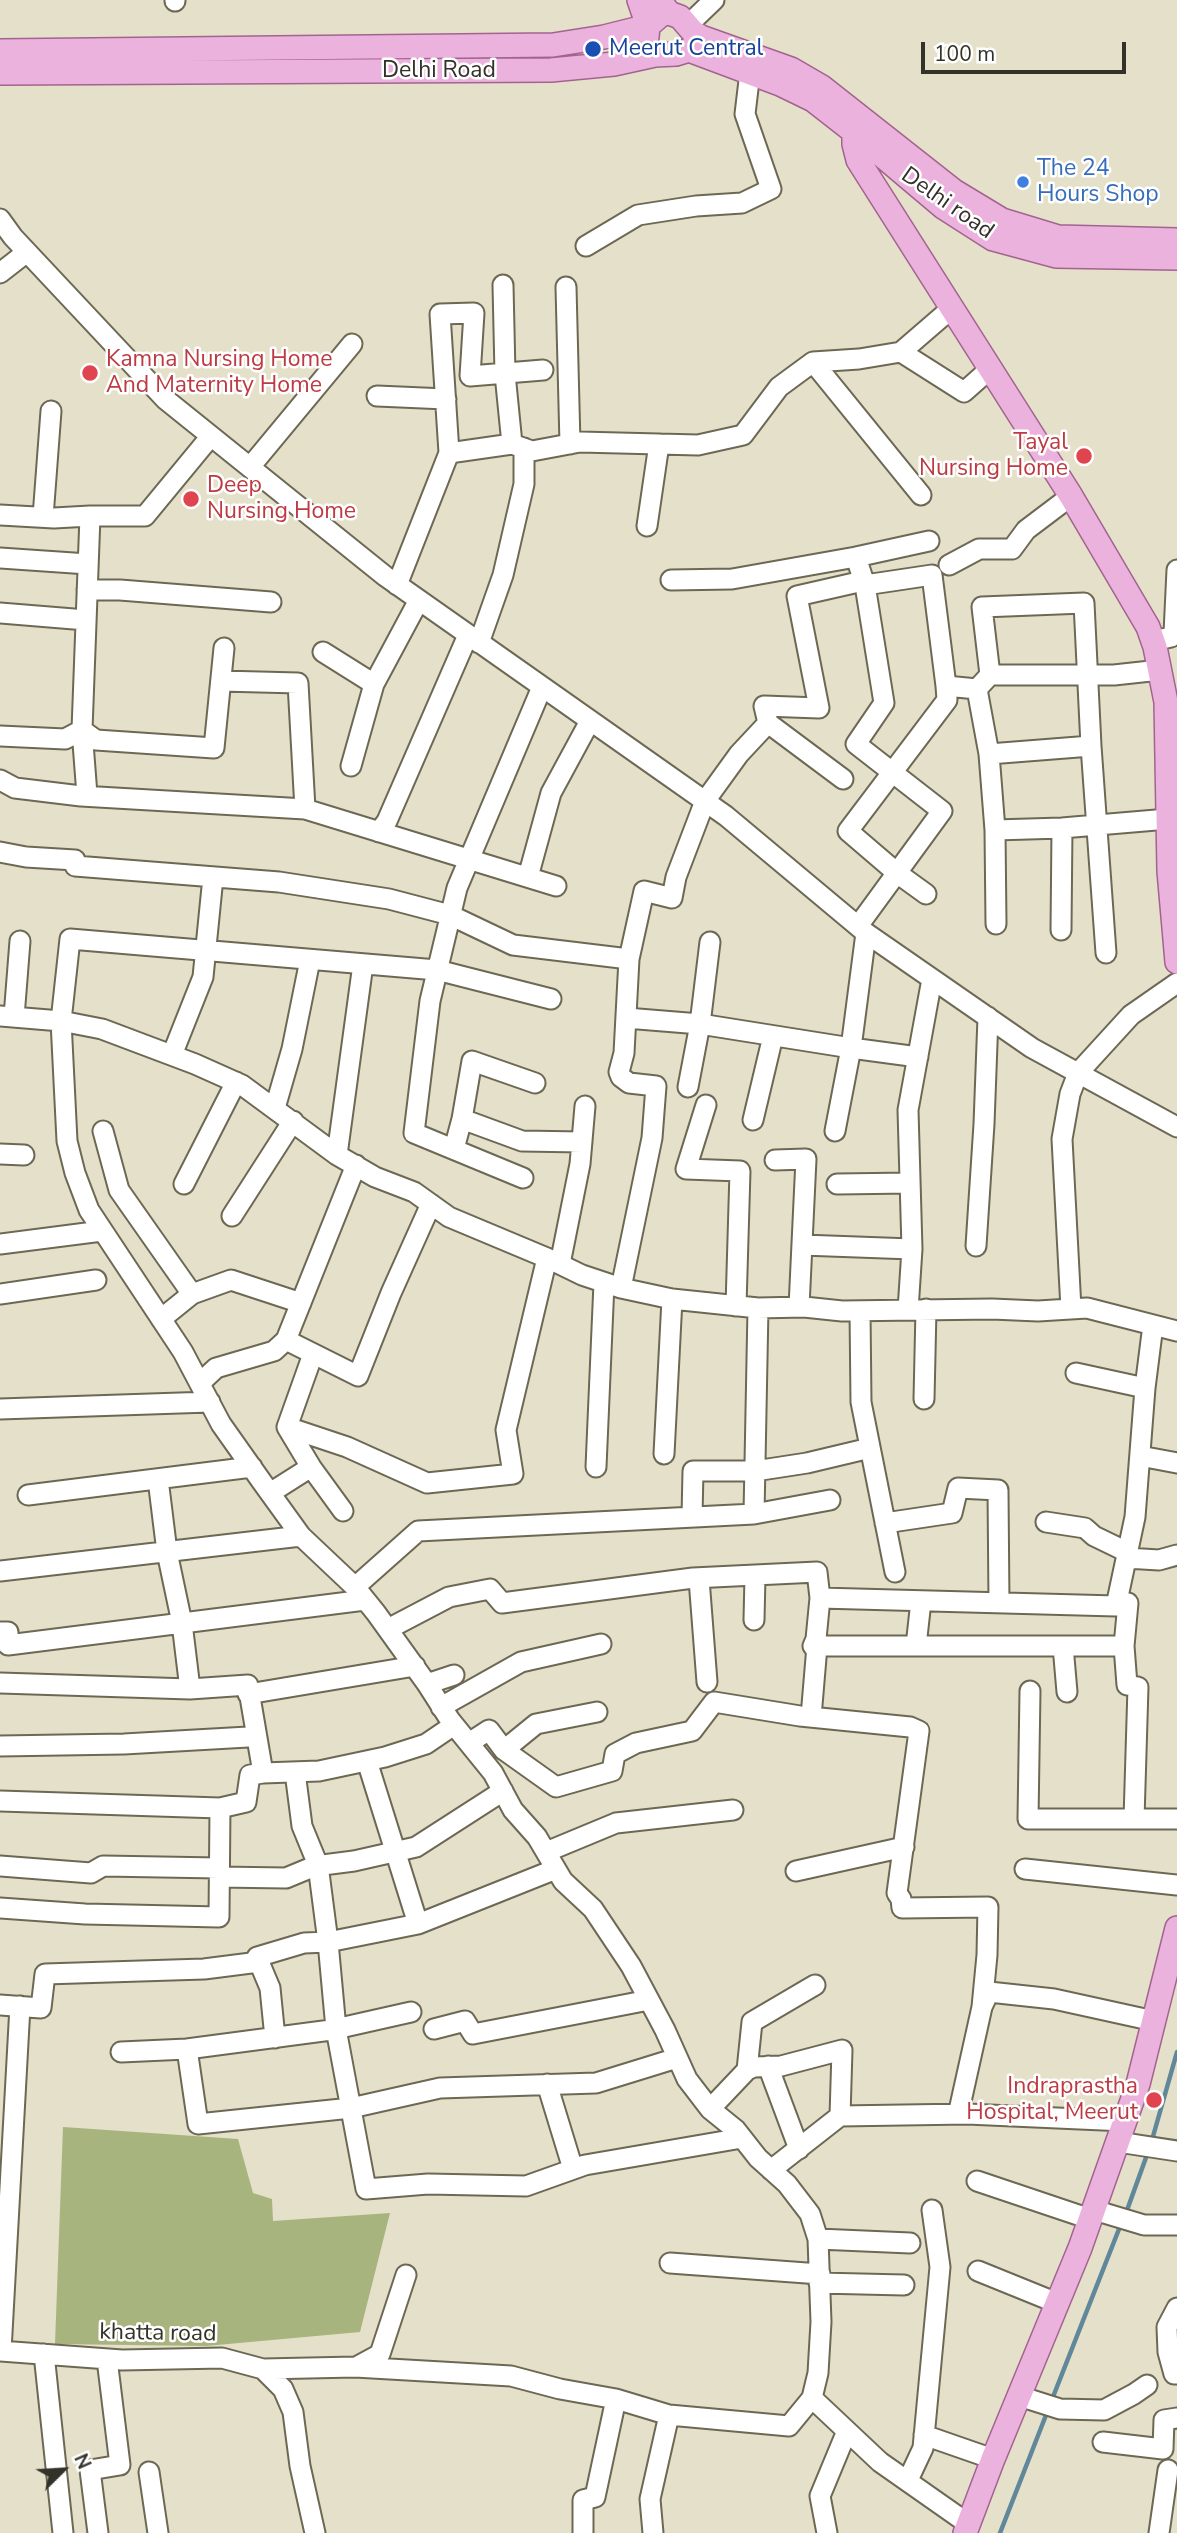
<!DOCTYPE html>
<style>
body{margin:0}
#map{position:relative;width:1177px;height:2533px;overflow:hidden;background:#e5e0c9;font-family:"Nunito Sans",sans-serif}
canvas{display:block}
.north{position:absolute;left:28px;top:2435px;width:70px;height:70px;-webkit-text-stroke:5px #fff;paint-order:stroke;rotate:66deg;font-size:19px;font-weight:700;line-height:28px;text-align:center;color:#333229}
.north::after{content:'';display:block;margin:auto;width:24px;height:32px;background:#333229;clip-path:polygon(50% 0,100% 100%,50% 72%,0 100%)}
.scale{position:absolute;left:921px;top:42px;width:205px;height:32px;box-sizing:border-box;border:4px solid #333229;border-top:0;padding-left:9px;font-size:21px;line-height:24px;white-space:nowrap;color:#333229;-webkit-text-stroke:5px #fff;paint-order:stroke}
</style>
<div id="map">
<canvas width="1177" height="2533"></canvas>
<div class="north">N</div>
<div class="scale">100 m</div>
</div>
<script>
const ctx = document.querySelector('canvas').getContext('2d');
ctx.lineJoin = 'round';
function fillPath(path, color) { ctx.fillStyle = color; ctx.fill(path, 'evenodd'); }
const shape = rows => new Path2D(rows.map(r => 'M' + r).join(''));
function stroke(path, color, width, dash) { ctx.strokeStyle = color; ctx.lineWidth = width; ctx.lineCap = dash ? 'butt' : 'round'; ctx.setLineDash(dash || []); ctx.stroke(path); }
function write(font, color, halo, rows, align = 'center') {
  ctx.font = font + ' "Nunito Sans",sans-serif'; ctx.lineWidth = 5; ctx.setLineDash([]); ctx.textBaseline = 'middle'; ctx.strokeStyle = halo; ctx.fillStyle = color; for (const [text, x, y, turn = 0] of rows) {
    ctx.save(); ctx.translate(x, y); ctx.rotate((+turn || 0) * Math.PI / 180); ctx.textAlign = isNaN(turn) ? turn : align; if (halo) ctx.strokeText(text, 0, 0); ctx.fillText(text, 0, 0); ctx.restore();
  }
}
const green = shape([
 [63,2127,238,2139,253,2193,272,2199,273,2221,390,2213,360,2332,206,2346,55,2344]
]);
const stream = shape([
 [1152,2140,1177,2052],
 [1126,2213,1148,2152],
 [1051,2402,1121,2224],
 [1000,2533,1048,2410]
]);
const minor = shape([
 [175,0,175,1],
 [687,26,714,0],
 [0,219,13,237,165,399,385,576,726,816,866,933,1032,1048,1177,1127],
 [586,246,638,215,696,206,742,203,771,189,745,114,750,72],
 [0,273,27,252],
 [503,285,505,374,512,444],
 [566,287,570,444],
 [901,352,964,392,991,368],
 [813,362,921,495],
 [377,396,446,399],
 [449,453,440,314,474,313,470,376,543,370],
 [250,467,352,344],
 [0,515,54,518,90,516],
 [43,517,51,411],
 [647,526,659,444],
 [856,557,929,541],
 [0,558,88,564],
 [949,565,979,549,1012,549,1026,530,1071,496],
 [671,580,732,579,856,557,865,585],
 [397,585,449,453,512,444,532,451,580,442,698,445,743,435,779,387,813,362,859,359,901,352,952,308],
 [87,590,120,590,271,602],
 [0,613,86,620],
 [1153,641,1171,637,1174,633,1177,570],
 [479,643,503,575,524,484,524,448],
 [323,652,374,684],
 [990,675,982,607,1084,603,1091,746,1106,953],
 [221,681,298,683,305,809],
 [977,689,989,754,995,830,1062,828,1168,819],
 [768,723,764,706,819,708,797,596,863,581],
 [0,736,65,739,82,730,96,740,214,748,224,648],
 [989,754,1091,746],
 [351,766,374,684,419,600],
 [0,780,15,788,81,796,305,809,556,886],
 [87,795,82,730,90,516,145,516,211,436],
 [995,830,996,924],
 [379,832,387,821,468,635],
 [0,852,26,857,75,860,75,866,279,882,389,899,450,915,513,945,629,959,624,1053,619,1072,621,1077,629,1083,656,1086,652,1138,621,1288],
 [528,877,551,793,590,721],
 [926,894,897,873,848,831,947,700,946,686],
 [858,926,942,811,856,744,884,703,865,585,932,575,946,686,977,689,990,675,1114,675,1160,670],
 [1061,930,1062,828],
 [629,959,644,891,672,898,676,877,705,801,739,754,768,723,843,779],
 [551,999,437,970,70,939,61,1021,67,1141,75,1173,89,1210,183,1352,221,1424,262,1482,301,1536,355,1587,376,1613,427,1684,450,1720,493,1773,513,1810,537,1837,563,1881,593,1909,631,1966,665,2030,687,2079,710,2109,736,2130,758,2158,787,2184,810,2214,818,2239,821,2322,818,2373,812,2398,880,2462,967,2523],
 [0,1016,61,1021,102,1029,195,1064,242,1085,337,1155,375,1177,414,1192,449,1217,547,1258,582,1275,621,1288,672,1299,758,1308,804,1307,842,1311,992,1309,1038,1311,1087,1308,1177,1331],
 [14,1017,20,941],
 [626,1018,700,1024,710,942],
 [172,1055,203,977,213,877],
 [688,1087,700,1024,851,1048,866,933],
 [706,1105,686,1169,740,1171,736,1306],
 [275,1108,292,1049,310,960],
 [462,1119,472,1061,535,1083],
 [753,1120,773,1036],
 [103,1131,119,1190,192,1294],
 [835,1131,851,1048,918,1057],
 [454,1149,462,1119,522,1141,582,1142],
 [0,1154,24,1155],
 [337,1155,363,964],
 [775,1160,806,1159,799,1307],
 [356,1165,286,1340,358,1376,391,1293,431,1204],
 [523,1178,414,1133,430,1001,457,888,542,687],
 [184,1184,236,1082],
 [837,1184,910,1183],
 [232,1216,293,1121],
 [0,1244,102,1231],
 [802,1245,912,1249],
 [976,1246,984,1124,988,1017],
 [560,1264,580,1164,585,1106],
 [0,1294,96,1280],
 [1071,1309,1062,1139,1070,1094,1078,1073,1131,1015,1177,983],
 [908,1310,912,1249,908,1110,932,979],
 [860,1311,861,1402,895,1572],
 [161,1319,192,1294,231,1280,301,1303],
 [1076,1373,1145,1388],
 [200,1383,216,1368,274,1351,286,1340],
 [924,1399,926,1309],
 [0,1409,210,1402],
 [287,1427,347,1447,427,1483,513,1474,506,1430,547,1258],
 [664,1454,672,1299],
 [1140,1456,1177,1463],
 [311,1467,343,1511],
 [596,1467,604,1283],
 [158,1479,167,1552,182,1623,190,1689],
 [270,1493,311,1467,287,1427,313,1354],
 [28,1495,252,1467],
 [754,1514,758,1308],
 [692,1517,693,1471,755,1471,807,1463,870,1448],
 [1046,1522,1085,1528,1094,1536,1127,1552],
 [885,1523,952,1513,958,1488,998,1490,999,1603],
 [1126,1558,1159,1560,1177,1555],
 [0,1571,301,1536],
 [699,1579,707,1682],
 [355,1587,418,1531,754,1514,830,1500],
 [820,1598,816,1639,813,1646,1124,1646,1128,1603,1116,1606],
 [754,1620,755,1576],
 [388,1629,449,1597,490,1589,502,1603,693,1578,817,1572,820,1598,1116,1606,1135,1517,1145,1388,1153,1325],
 [0,1632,8,1632,8,1645,365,1600],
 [916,1646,921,1601],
 [1063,1646,1067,1692],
 [1124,1646,1127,1685,1138,1687,1134,1819],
 [0,1683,190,1689,248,1685,263,1773,319,1771,385,1757,426,1744,454,1725],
 [427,1684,454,1675],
 [1030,1691,1028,1819,1177,1819],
 [248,1694,415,1666],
 [441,1707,521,1662,601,1644],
 [597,1712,536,1724,504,1750,556,1787,612,1771,615,1754,636,1743,692,1731,714,1702,800,1716,910,1727,919,1731,897,1893,901,1899,902,1908,988,1907,987,1955,982,2007,960,2106,967,2114,1125,2121],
 [811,1717,817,1646],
 [469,1743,489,1730,504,1750],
 [0,1746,124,1744,248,1737],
 [367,1761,418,1924],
 [0,1801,220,1808,246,1802,250,1775,263,1773],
 [546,1852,616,1823,733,1810],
 [0,1866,91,1873,103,1866,219,1868],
 [556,1869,418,1924,328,1942,336,2029,366,2189,428,2184,526,2186,585,2165,742,2138],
 [1025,1869,1177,1885],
 [796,1871,904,1847],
 [219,1877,286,1878,315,1866,354,1861,416,1847,503,1791],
 [0,1908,85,1914,219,1917,220,1808],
 [0,2005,41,2008,45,1974,204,1969,259,1962],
 [982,2007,989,1992,1054,1999,1154,2021],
 [411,2012,331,2030,187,2049,198,2124,351,2108,440,2088,596,2083,677,2058],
 [434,2029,465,2021,473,2034,649,2000],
 [275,2038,270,1988,257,1957,304,1943,328,1942,318,1865,302,1826,295,1772],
 [121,2052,187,2049],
 [768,2066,799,2149],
 [747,2070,752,2022,815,1985],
 [547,2084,573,2169],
 [710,2109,747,2070,754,2067,781,2066,842,2050,840,2116],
 [1118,2142,1177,2151],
 [771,2170,840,2116,967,2114],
 [977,2181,1090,2219],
 [1094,2210,1144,2225,1177,2225],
 [818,2239,910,2243],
 [670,2263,820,2274],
 [978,2271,1057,2303],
 [819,2283,904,2285],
 [1177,2308,1167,2327,1168,2352,1174,2374,1177,2374],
 [0,2351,122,2360,222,2358,263,2369,283,2389,293,2412,300,2466,315,2533],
 [1,2351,20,2006],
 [44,2354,63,2533],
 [356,2367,380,2354,406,2275],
 [263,2369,355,2367,511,2376,560,2389,616,2399],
 [1019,2396,1060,2409,1104,2410,1134,2394,1147,2385],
 [669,2415,789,2426,812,2398],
 [924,2435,993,2459],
 [1103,2442,1163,2449,1164,2420,1177,2418],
 [149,2472,158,2533],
 [908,2480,923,2448,940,2267,932,2210],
 [98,2533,90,2470,120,2465,107,2359],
 [583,2533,583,2500,595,2497,616,2399,669,2415,650,2499,653,2533],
 [827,2533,820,2496,847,2431],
 [1159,2533,1168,2470]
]);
const major = shape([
 [639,0,648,26,647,37],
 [661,2,669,13,680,17,693,32,701,37,791,69,822,87,954,191,1002,220,1058,237,1177,240],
 [0,51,553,45,604,37,648,26,662,14,669,13],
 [0,73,551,70,614,64,655,55,676,54,689,50,780,84,813,100,854,132,943,207,993,239,1056,256,1177,258],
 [858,128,854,132,854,144,858,160,1071,496,1148,627,1155,647,1166,702,1169,871,1177,962],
 [965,2533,993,2459,1080,2248,1138,2084,1177,1928]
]);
const markers = [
 [593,49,9,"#1a4fb4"],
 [1023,182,7,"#3f7fe0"],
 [90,373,9,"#e0444e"],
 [1084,456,9,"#e0444e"],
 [191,499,9,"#e0444e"],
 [1154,2100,9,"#e0444e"]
];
const transitNames = [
 ["Meerut Central",609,49]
];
const streetNames = [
 ["Delhi Road",439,71],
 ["Delhi road",947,204,35],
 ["khatta road",158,2334,1]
];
const shopNames = [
 ["The 24",1037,169],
 ["Hours Shop",1037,195]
];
const healthNames = [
 ["Kamna Nursing Home",106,360],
 ["And Maternity Home",106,386],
 ["Tayal",1068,443,"right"],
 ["Nursing Home",1068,469,"right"],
 ["Deep",207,486],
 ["Nursing Home",207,512],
 ["Indraprastha",1138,2087,"right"],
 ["Hospital, Meerut",1138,2113,"right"]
];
fillPath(green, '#a8b47e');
stroke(stream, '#60879a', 4.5);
stroke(minor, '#6d6854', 23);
stroke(major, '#a2648f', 26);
stroke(minor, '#fff', 19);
stroke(major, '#ebb2dd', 23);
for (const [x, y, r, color] of markers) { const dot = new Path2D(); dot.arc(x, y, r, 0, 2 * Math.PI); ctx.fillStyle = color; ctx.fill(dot); stroke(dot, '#fff', 2.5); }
write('23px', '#164399', '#fff', transitNames, 'left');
write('23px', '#333229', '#fff', streetNames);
write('23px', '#366cbe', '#fff', shopNames, 'left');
write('23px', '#be3a42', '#fff', healthNames, 'left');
</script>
